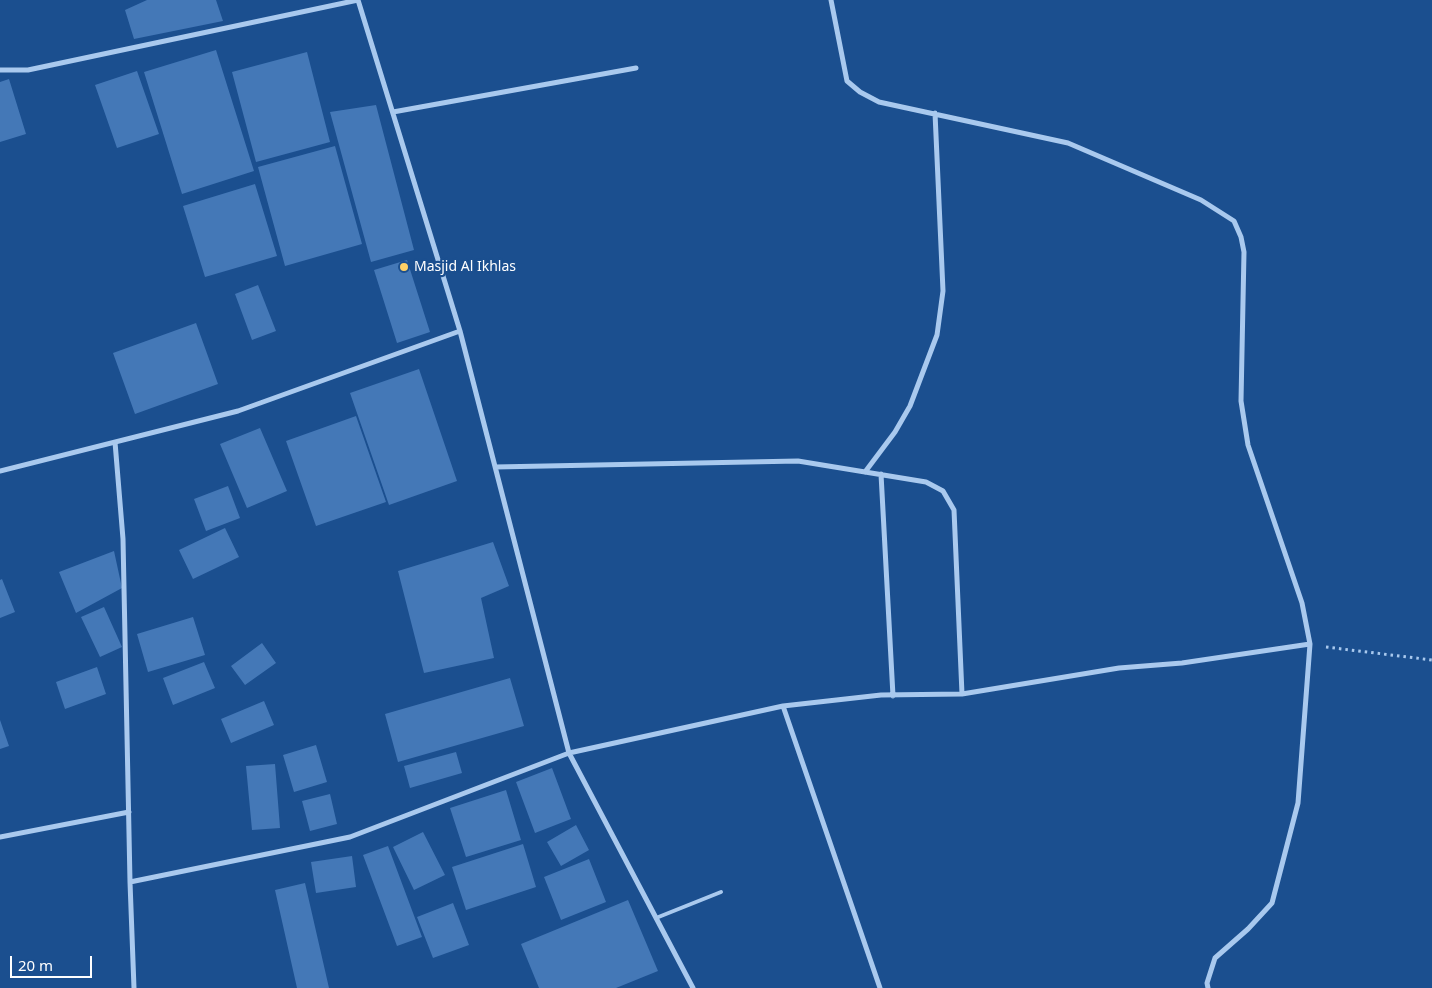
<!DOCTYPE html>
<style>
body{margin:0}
#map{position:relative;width:1432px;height:988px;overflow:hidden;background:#1b4f8f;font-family:"Noto Sans",sans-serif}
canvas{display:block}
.scale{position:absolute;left:10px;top:956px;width:82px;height:22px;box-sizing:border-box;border:2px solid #fff;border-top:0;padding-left:6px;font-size:15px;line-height:18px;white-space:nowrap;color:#fff;-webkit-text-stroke:4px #1b4f8f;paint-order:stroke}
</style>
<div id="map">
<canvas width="1432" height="988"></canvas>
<div class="scale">20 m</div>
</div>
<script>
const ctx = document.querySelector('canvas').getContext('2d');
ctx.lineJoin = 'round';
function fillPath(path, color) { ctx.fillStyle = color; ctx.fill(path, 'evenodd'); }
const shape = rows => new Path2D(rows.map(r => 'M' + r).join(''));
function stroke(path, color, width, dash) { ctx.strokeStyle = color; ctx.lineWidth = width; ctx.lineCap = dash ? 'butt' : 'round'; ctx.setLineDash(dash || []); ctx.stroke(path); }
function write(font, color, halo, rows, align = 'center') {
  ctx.font = font + ' "Noto Sans",sans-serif'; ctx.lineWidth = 4.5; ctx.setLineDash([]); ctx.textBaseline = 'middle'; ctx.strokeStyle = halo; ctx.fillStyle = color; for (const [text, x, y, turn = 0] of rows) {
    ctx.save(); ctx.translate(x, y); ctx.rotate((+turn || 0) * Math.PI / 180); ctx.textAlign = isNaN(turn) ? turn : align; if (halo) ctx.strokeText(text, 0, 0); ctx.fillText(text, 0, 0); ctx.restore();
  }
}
const building = shape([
 [147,0,216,0,223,21,134,39,125,10],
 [216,50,254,171,182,194,144,72],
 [307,52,330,142,256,162,232,72],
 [137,71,159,134,117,148,95,85],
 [9,79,26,134,0,142,0,82],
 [376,105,414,250,371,262,330,112],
 [335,146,362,244,285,266,258,167],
 [255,184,277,256,205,277,183,206],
 [407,260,430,332,397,343,374,270],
 [258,285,276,331,252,340,235,294],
 [196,323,218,384,135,414,113,353],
 [419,369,457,481,389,505,350,393],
 [356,416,386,502,316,526,286,441],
 [260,428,287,491,247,508,220,444],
 [228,486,240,518,206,531,194,499],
 [225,528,239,557,193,579,179,550],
 [493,542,509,586,481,598,494,658,424,673,398,571],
 [114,551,122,588,76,613,59,572],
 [2,579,15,612,0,618,0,580],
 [104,607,122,647,100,657,81,617],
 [193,617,205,655,148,672,137,634],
 [262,643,276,663,245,685,231,666],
 [204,662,215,688,173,705,163,678],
 [97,667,106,694,65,709,56,682],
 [510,678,524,726,398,762,385,714],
 [264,701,274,725,231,743,221,719],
 [0,720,9,746,0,749],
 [316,745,327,782,294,792,283,755],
 [456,752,462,773,410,788,404,766],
 [275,764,280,828,252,830,246,766],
 [552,768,571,819,535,833,516,782],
 [506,790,521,840,466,857,450,808],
 [330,794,337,824,310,831,302,801],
 [576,825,589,850,561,866,547,842],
 [423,832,445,875,414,890,393,847],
 [523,844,536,887,466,910,452,867],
 [388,846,422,937,397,946,363,855],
 [352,856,356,887,316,893,311,862],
 [589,859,606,902,561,920,544,877],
 [305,883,329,988,297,988,275,890],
 [628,900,658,971,616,988,539,988,521,944],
 [453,903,469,945,433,958,417,917]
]);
const path = shape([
 [1326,647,1432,660]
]);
const lane = shape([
 [656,918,721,892]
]);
const street = shape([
 [358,0,460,331,569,753,693,988],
 [831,0,847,81,860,92,879,102,1068,143,1201,200,1234,221,1241,237,1244,252,1241,401,1248,445,1302,603,1310,644,1298,803,1272,903,1248,929,1215,958,1207,983,1208,988],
 [0,70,28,70,358,0],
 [393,112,636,68],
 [115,442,123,539,130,882],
 [495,467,798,461,926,482,943,491,954,510,962,694],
 [0,471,238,411,460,331],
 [865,472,895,432,910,406,937,335,943,291,935,113],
 [881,474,893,696],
 [783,706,880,988],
 [0,837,129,812],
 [134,988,130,882,350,837,569,753,783,706,881,695,962,694,1119,668,1182,663,1310,644]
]);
const markers = [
 [404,267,5,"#ffd166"]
];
const poiNames = [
 ["Masjid Al Ikhlas",414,267]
];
fillPath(building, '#4478b7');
stroke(path, '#a9c9ee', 3, [2.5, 4]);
stroke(lane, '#a9c9ee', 4);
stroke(street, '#a9c9ee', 5);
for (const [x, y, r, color] of markers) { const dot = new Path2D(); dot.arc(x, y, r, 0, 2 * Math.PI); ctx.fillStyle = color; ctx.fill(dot); stroke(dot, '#1b4f8f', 2); }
write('14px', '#fff', '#1b4f8f', poiNames, 'left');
</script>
